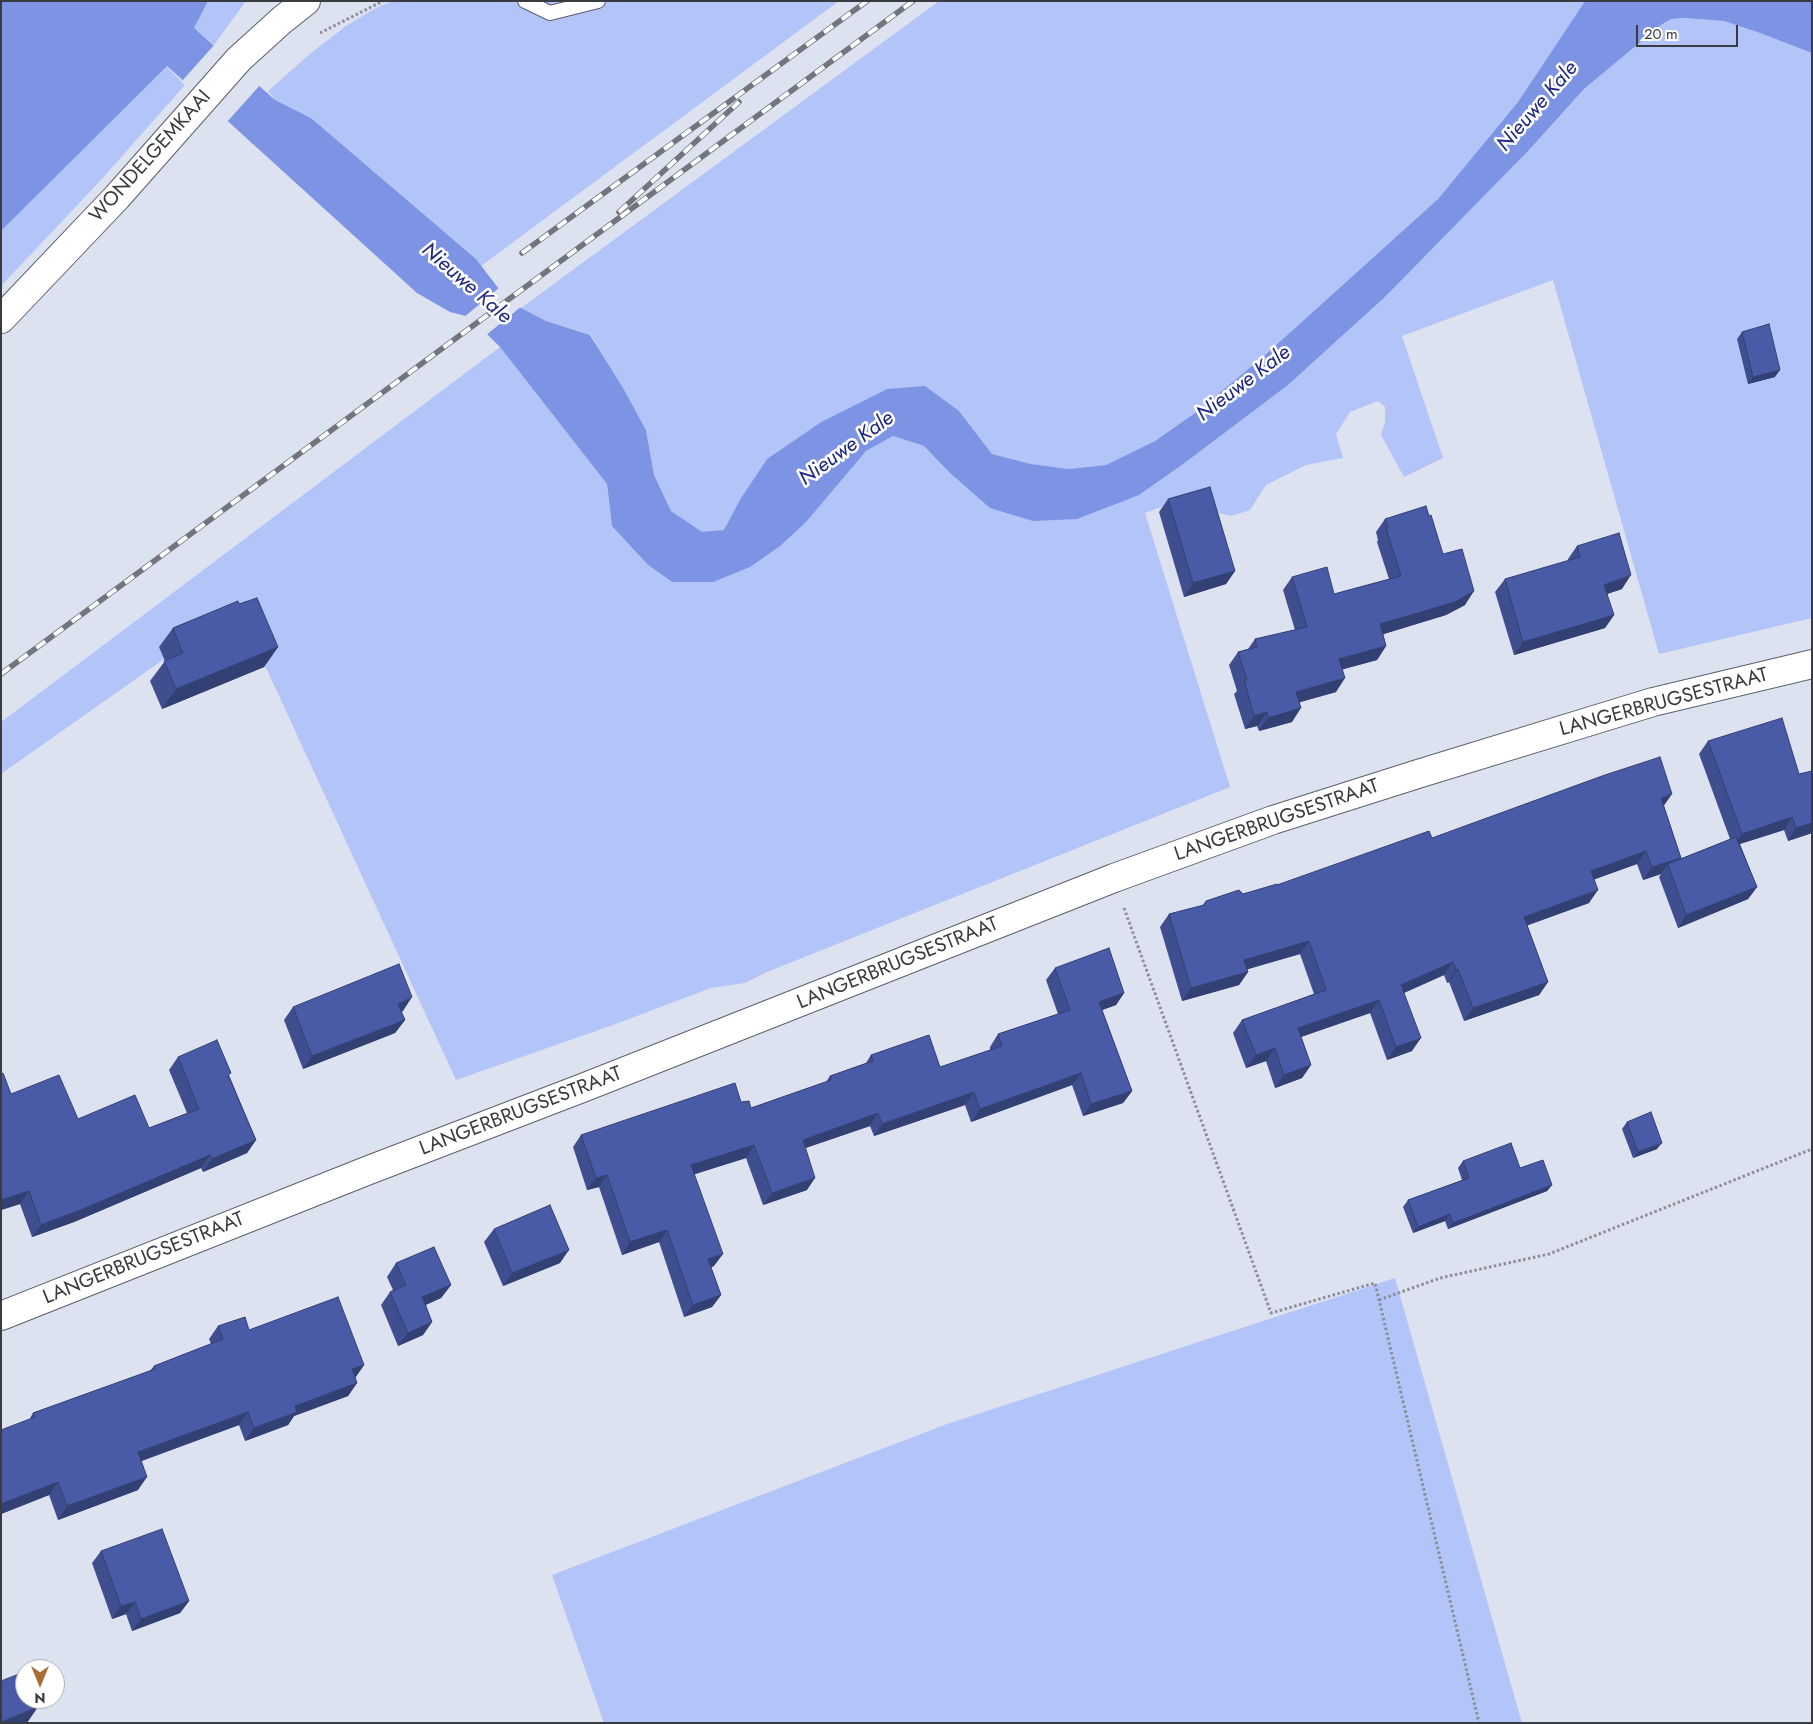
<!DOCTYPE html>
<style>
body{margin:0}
#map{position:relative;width:1813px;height:1724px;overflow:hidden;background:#dde2f0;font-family:Jost,sans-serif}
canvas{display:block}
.frame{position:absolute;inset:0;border:2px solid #393b41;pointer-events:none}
.north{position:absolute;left:15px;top:1659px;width:50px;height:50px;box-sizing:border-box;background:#fff;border:1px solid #b0b1b3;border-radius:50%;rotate:180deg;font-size:14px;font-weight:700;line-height:20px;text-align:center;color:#393b41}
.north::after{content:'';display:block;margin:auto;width:18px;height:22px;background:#aa6c32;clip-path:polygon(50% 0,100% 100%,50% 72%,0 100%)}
.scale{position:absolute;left:1636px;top:25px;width:102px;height:22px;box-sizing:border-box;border:2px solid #393b41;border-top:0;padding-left:6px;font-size:15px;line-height:18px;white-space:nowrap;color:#393b41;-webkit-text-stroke:4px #fff;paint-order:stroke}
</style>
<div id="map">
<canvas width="1813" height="1724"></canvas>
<div class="frame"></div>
<div class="north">N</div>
<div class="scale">20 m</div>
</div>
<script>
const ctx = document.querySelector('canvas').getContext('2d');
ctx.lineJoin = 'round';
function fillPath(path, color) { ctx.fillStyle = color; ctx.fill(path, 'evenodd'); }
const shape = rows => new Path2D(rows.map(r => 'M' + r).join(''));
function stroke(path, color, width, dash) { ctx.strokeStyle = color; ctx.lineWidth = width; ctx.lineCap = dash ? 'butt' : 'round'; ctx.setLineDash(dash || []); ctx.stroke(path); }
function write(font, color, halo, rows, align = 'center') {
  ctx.font = font + ' Jost,sans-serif'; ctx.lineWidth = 5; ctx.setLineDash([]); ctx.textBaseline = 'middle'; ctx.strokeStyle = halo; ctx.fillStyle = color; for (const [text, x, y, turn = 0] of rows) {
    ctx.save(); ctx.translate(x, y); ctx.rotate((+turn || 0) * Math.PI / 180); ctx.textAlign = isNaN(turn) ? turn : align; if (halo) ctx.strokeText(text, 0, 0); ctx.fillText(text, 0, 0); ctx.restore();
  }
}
const green = shape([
 [208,1,246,1,214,45,194,28],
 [392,1,839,1,481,266,476,259,311,118,275,100,268,91,311,53,346,26,376,8],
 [939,1,1585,1,1518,102,1438,199,1264,356,1195,413,1155,441,1106,465,1069,469,1031,464,992,454,959,411,887,389,821,422,767,459,741,498,725,530,702,533,671,511,654,475,646,430,591,335,546,321,521,308],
 [1684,18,1724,21,1760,33,1812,53,1812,618,1659,654,1553,280,1402,336,1443,458,1404,477,1381,435,1385,422,1385,407,1378,401,1350,412,1336,434,1343,458,1306,465,1266,485,1250,510,1231,516,1204,509,1201,492,1145,513,1230,787,767,972,745,983,711,988,613,1025,456,1080,238,607,1,774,1,722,500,347,607,484,612,526,648,565,672,582,842,477,866,451,893,436,924,446,949,472,1139,495,1182,465,1288,385,1385,297,1529,150,1584,89,1661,25,1671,19],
 [166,66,185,85,100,181,1,286,1,231],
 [1395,1278,1522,1723,604,1723,552,1575,947,1424]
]);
const water = shape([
 [1,1,208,1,194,28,275,100,311,118,476,259,502,293,521,308,546,321,590,335,623,388,646,430,654,475,671,511,702,532,724,530,741,498,767,459,821,422,887,389,925,386,959,411,992,454,1031,464,1069,469,1106,465,1155,441,1195,413,1264,356,1438,199,1518,102,1585,1,1812,1,1812,53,1760,33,1724,21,1684,18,1671,19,1661,25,1584,89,1529,150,1385,297,1288,385,1182,465,1139,495,1077,519,1033,521,990,508,949,472,924,446,893,436,866,451,806,522,780,546,750,567,713,582,672,582,648,565,612,526,607,484,500,347,470,317,450,312,417,293,167,66,1,231]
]);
const pier = shape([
 [216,43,261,84,227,122,181,82],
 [500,287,522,306,485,336,468,319,463,318]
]);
const path = shape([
 [320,33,383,1],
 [1124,908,1271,1313,1375,1283,1479,1723],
 [1379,1300,1440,1278,1549,1254,1812,1149]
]);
const lane = shape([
 [525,1,550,13,598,1]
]);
const street = shape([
 [1,1316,369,1170,585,1087,1114,878,1273,820,1421,773,1653,702,1812,664]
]);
const secondary = shape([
 [1,319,117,197,239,59,282,20,306,1]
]);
const rail = shape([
 [619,212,739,102],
 [522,253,867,1],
 [1,674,913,1]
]);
const wall = shape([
 [1742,332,1775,377,1748,384,1737,339],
 [1168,499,1235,571,1226,584,1184,597,1159,512],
 [1429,516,1443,554,1465,605,1446,615,1383,634,1386,646,1377,660,1342,669,1336,692,1299,702,1292,722,1259,731,1257,726,1245,729,1234,694,1237,691,1229,665,1238,652,1248,649,1255,639,1295,630,1283,590,1292,577,1334,594,1389,579,1377,542,1378,540,1376,532,1385,519],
 [1577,546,1622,589,1607,594,1614,615,1605,628,1514,655,1495,592,1505,579,1568,561,1568,559],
 [239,604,278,647,264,667,162,709,150,681,165,661,159,647,173,628],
 [1708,741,1799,774,1812,771,1812,833,1788,841,1784,830,1740,844,1757,887,1748,899,1678,928,1659,877,1661,874,1643,880,1637,864,1594,879,1589,903,1527,925,1548,982,1539,995,1464,1021,1449,982,1447,983,1444,975,1404,993,1412,1051,1387,1060,1370,1013,1301,1037,1311,1065,1302,1078,1275,1088,1266,1061,1246,1068,1233,1033,1242,1020,1314,994,1300,954,1247,969,1248,972,1239,985,1182,1001,1160,927,1169,914,1202,906,1206,901,1243,894,1277,885,1432,838,1664,806,1681,858,1680,859,1730,839,1699,754],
 [1055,968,1124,993,1116,1005,1102,1010,1132,1091,1123,1103,1083,1116,1072,1085,971,1122,965,1105,874,1136,870,1126,805,1148,807,1190,763,1205,746,1158,694,1174,714,1266,711,1267,721,1295,712,1307,684,1317,659,1242,622,1255,599,1187,587,1190,573,1147,581,1135,741,1102,751,1108,826,1082,830,1076,866,1063,871,1055,940,1067,990,1050,990,1047,998,1034,1058,1014,1046,980],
 [293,1007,403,1011,401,1012,405,1020,395,1033,303,1069,284,1020],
 [178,1057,229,1075,256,1140,247,1153,203,1172,201,1168,74,1222,32,1237,20,1204,1,1210,1,1074,11,1094,78,1119,149,1128,187,1113,169,1070],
 [1627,1122,1657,1149,1633,1158,1622,1129],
 [1463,1161,1520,1168,1552,1185,1547,1191,1448,1229,1445,1221,1413,1233,1403,1207,1408,1200,1462,1180,1458,1168],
 [494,1229,560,1263,503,1286,484,1242],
 [396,1263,451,1285,441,1298,426,1305,432,1322,423,1335,398,1346,381,1305,390,1292,393,1290,387,1277],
 [218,1326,249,1330,364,1365,355,1378,357,1383,348,1396,294,1416,288,1425,245,1441,239,1425,142,1461,138,1490,58,1520,49,1495,1,1514,1,1430,29,1420,33,1413,150,1371,154,1366,211,1344,209,1339],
 [101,1551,189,1601,180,1613,132,1631,126,1614,112,1619,92,1563]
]);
const shadedWall = shape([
 [1780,370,1775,377,1748,384,1753,377],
 [1235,571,1226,584,1184,597,1193,583],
 [1631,575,1622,589,1595,598,1604,585],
 [1474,591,1465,605,1446,615,1371,638,1380,624],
 [1614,615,1605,628,1514,655,1523,642],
 [1386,646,1377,660,1330,673,1339,659],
 [278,647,264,667,162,709,176,689],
 [1345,678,1336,692,1287,706,1296,692],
 [1301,708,1292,722,1259,731,1268,718],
 [1267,712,1257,726,1245,729,1254,716],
 [1672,794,1663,807,1661,798],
 [1792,817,1784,830,1733,846,1742,834],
 [1812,823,1812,833,1788,841,1796,828],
 [1646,851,1637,864,1582,884,1591,871],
 [1681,858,1672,871,1668,864,1661,874,1643,880,1652,867],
 [1757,887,1748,899,1678,928,1686,915],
 [1598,890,1589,903,1515,930,1524,917],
 [1309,941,1300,954,1235,973,1244,960],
 [1453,962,1444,975,1392,998,1401,985],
 [1458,969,1449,982,1447,983,1456,970],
 [1248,972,1239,985,1182,1001,1191,988],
 [1548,982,1539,995,1464,1021,1473,1008],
 [1124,993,1116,1005,1091,1014,1099,1002],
 [412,997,403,1011,389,1017,398,1004],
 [1379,1000,1370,1013,1289,1041,1298,1028],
 [405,1020,395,1033,303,1069,312,1056],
 [1421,1038,1412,1051,1387,1060,1396,1047],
 [1275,1048,1266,1061,1246,1068,1256,1055],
 [1311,1065,1302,1078,1275,1088,1284,1075],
 [1081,1073,1072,1085,971,1122,980,1109],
 [1132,1091,1123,1103,1083,1116,1091,1104],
 [974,1092,965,1105,874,1136,882,1124],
 [878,1113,870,1126,794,1152,803,1140],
 [256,1140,247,1153,203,1172,212,1159],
 [1662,1143,1657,1149,1633,1158,1638,1152],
 [754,1145,746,1158,683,1178,691,1165],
 [210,1155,201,1168,74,1222,32,1237,41,1225],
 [607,1175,599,1187,587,1190,596,1178],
 [815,1178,807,1190,763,1205,772,1193],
 [1552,1185,1547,1191,1448,1229,1453,1223],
 [29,1191,20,1204,1,1210,1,1200],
 [1450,1214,1445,1221,1413,1233,1418,1227],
 [667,1230,659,1242,622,1255,630,1242],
 [569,1250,560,1263,503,1286,512,1273],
 [723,1254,714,1266,700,1271,708,1259],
 [451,1285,441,1298,413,1310,422,1297],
 [721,1295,712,1307,684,1317,693,1305],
 [432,1322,423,1335,398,1346,408,1333],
 [364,1365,355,1378,352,1369],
 [357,1383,348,1396,294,1416,288,1425,245,1441,254,1428,295,1406],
 [248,1412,239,1425,129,1465,138,1452],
 [147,1477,138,1490,58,1520,67,1506],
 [58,1482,49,1495,1,1514,1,1504],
 [189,1601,180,1613,132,1631,141,1619],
 [135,1602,126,1614,112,1619,121,1606],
 [38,1707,27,1723,1,1723,1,1722]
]);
const building = shape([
 [1769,324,1780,370,1753,377,1742,332,1769,324],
 [1210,487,1235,571,1193,583,1168,499,1210,487],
 [1426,506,1429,516,1431,515,1443,554,1462,549,1474,591,1455,602,1380,624,1386,646,1339,659,1345,678,1296,692,1301,708,1268,718,1267,712,1254,716,1244,680,1247,680,1238,652,1257,647,1255,639,1307,627,1292,577,1327,567,1334,594,1401,576,1386,528,1388,528,1385,519,1426,506],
 [1619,533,1631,575,1604,585,1614,615,1523,642,1505,579,1580,557,1577,546,1619,533],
 [257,598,278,647,176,689,164,661,183,653,173,628,238,601,239,604,257,598],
 [1782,718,1799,774,1812,771,1812,823,1796,828,1792,817,1742,834,1708,741,1782,718],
 [1660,757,1672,794,1661,798,1681,858,1652,867,1646,851,1591,871,1598,890,1524,917,1548,982,1473,1008,1458,969,1456,970,1453,962,1401,985,1421,1038,1396,1047,1379,1000,1298,1028,1311,1065,1284,1075,1275,1048,1256,1055,1242,1020,1326,990,1309,941,1244,960,1248,972,1191,988,1169,914,1204,905,1206,901,1239,890,1243,894,1277,884,1277,885,1429,831,1432,838,1602,776,1660,757],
 [1736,837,1757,887,1686,915,1668,864,1736,837],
 [1109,948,1124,993,1099,1002,1132,1091,1091,1104,1081,1073,980,1109,974,1092,882,1124,878,1113,803,1140,815,1178,772,1193,754,1145,691,1165,723,1254,708,1259,721,1295,693,1305,667,1230,630,1242,607,1175,596,1178,581,1135,735,1083,741,1102,749,1101,751,1108,831,1080,830,1076,873,1061,871,1055,929,1035,940,1067,1002,1046,998,1034,1070,1010,1055,968,1109,948],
 [399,964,412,997,398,1004,405,1020,312,1056,293,1007,399,964],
 [217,1040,231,1073,228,1075,256,1140,212,1159,210,1155,83,1209,41,1225,29,1191,1,1200,1,1074,3,1073,11,1094,59,1075,78,1119,135,1095,149,1128,199,1109,178,1057,217,1040],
 [1651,1112,1662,1143,1638,1152,1627,1122,1651,1112],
 [1511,1143,1520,1168,1543,1160,1552,1185,1453,1223,1450,1214,1418,1227,1408,1200,1469,1178,1463,1161,1511,1143],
 [550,1205,569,1250,512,1273,494,1229,550,1205],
 [434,1247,451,1285,422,1297,432,1322,408,1333,390,1292,406,1285,396,1263,434,1247],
 [338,1297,364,1365,352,1369,357,1383,295,1406,297,1412,254,1428,248,1412,138,1452,147,1477,67,1506,58,1482,1,1504,1,1430,35,1417,33,1413,155,1369,154,1366,223,1339,218,1326,245,1317,249,1330,338,1297],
 [162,1529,189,1601,141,1619,135,1602,121,1606,101,1551,162,1529],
 [24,1672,25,1699,35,1699,38,1707,1,1722,1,1681,24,1672]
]);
const streetNames = [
 ["WONDELGEMKAAI",151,157,-48],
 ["LANGERBRUGSESTRAAT",1664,703,-15],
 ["LANGERBRUGSESTRAAT",1277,821,-19],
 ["LANGERBRUGSESTRAAT",898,964,-22],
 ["LANGERBRUGSESTRAAT",521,1112,-21],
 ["LANGERBRUGSESTRAAT",144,1259,-22]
];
const waterNames = [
 ["Nieuwe Kale",1538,107,-49],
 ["Nieuwe Kale",466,284,41],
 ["Nieuwe Kale",1244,384,-37],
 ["Nieuwe Kale",847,449,-36]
];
fillPath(green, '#b3c4f8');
fillPath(water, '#7d93e3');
fillPath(pier, '#dde2f0');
stroke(lane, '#5b5f6b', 16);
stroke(street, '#5b5f6b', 30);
stroke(secondary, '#5b5f6b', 30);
stroke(path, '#8a8e97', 3, [2.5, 2.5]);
stroke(lane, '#fff', 14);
stroke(street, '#fff', 28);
stroke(secondary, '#fff', 28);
stroke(rail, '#72757e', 5.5);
stroke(rail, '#fff', 4, [11]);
fillPath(wall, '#3f4e8f');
fillPath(shadedWall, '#334074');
fillPath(building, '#495ba6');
stroke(building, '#334074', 1);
write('20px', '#393b41', '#fff', streetNames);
write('italic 21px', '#1e2782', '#fff', waterNames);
</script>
